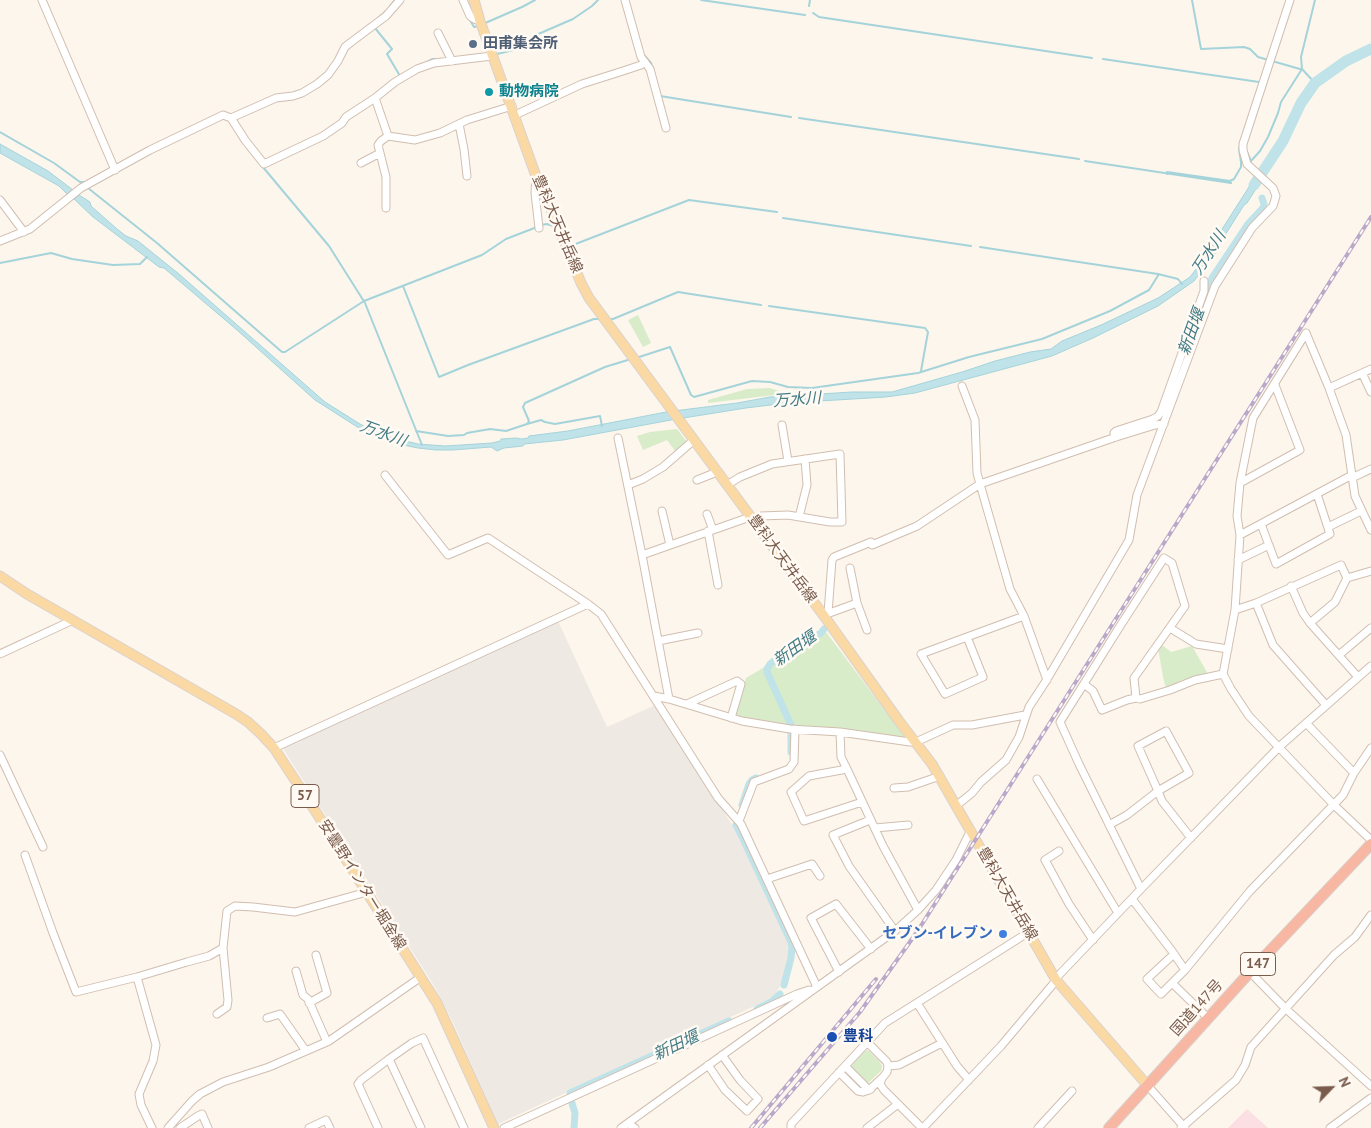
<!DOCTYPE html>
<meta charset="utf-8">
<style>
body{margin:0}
#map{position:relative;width:1371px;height:1128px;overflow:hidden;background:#fdf6ec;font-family:"PT Sans",sans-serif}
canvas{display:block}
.north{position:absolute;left:1306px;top:1063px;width:50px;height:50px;-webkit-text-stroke:4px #fffaf3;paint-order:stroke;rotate:66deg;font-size:14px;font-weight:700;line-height:20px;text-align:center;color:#7a5c4d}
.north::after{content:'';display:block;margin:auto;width:18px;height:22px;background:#7a5c4d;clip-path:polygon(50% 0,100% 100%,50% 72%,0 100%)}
</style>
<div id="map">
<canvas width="1371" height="1128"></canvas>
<div class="north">N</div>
</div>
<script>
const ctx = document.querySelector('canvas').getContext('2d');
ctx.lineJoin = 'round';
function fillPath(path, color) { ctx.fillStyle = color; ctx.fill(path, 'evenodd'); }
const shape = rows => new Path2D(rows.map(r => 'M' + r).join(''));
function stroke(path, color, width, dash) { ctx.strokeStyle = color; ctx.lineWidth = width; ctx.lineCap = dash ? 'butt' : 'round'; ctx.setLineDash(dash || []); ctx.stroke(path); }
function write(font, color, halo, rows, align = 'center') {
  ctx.font = font + ' "PT Sans","Noto Sans JP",sans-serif'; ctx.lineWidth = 5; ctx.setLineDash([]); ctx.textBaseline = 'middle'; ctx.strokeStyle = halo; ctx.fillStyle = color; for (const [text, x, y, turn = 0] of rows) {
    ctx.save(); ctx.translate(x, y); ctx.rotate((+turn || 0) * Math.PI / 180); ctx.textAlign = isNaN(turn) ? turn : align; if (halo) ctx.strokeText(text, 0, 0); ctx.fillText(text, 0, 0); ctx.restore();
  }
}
const industrial = shape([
 [558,621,607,727,655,705,735,829,788,942,790,949,789,957,784,977,777,992,772,998,498,1124,450,1016,433,984,282,747]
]);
const medical = shape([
 [1247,1109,1268,1128,1228,1128]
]);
const green = shape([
 [638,315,651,343,643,347,628,320],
 [770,388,782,392,783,394,708,403,708,400,747,389],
 [677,429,687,442,675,451,667,440,643,450,637,436,650,432],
 [826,632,907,740,793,727,735,717,746,678,793,650,820,636],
 [1162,645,1171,652,1192,646,1208,674,1194,676,1180,681,1166,689,1163,677,1158,648],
 [866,1050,869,1051,880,1062,882,1066,881,1071,867,1084,850,1067]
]);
const water = shape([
 [0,144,48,171,73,190,67,194,59,186,0,153,0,144],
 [1256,176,1261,181,1247,203,1244,205,1222,240,1220,247,1194,281,1158,306,1093,338,1052,356,915,393,886,397,787,403,746,408,671,420,563,440,524,444,523,446,504,448,497,451,491,447,453,450,436,450,418,448,398,444,362,430,315,400,237,330,164,268,159,267,93,217,74,199,79,195,90,202,91,206,117,229,126,236,138,241,179,274,325,402,360,424,382,435,418,444,445,446,492,443,500,441,501,439,516,438,522,439,528,438,529,436,568,431,666,412,737,403,770,397,852,392,892,392,962,372,995,361,1030,352,1051,349,1062,341,1101,325,1158,298,1190,277,1207,255,1217,237,1256,176]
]);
const stream = shape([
 [701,0,805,15],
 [1192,0,1201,49,1244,47,1250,49,1258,57,1300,69,1302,69,1315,83],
 [390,6,395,0],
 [809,6,810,0],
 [813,13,819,17,1092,58],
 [378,18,386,11],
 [470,20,474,27,479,26],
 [483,24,522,7,535,0],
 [375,28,392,49,387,54,400,76,401,75],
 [497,54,522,48,536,35,573,19,592,6,598,0],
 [644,55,651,63,652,67],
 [467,56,487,54],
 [1103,59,1259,82,1261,81],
 [425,63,432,59,440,59],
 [660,96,791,117],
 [799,118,1079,159],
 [0,132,54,163,80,182,86,182],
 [1247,152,1251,161,1260,151,1268,137,1278,113,1281,102,1302,69,1301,57,1315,0],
 [257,160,329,246,365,303,422,445],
 [1085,161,1231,183],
 [1167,174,1167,172,1230,181,1234,179,1241,167,1241,162,1239,149,1242,138],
 [88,188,157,243,282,352,285,352,364,301,482,255,506,239,537,227],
 [783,218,971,246],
 [541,225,547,224,553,226],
 [569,243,573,245,689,200,777,212],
 [980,247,1158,274,1178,279,1182,284],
 [0,263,51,253,72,259,113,265,140,264,147,257],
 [403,286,439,377,468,365,594,319,601,319],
 [769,306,925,328,928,332,921,371],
 [608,319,613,319,678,292,761,305],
 [636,358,670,347,691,395,694,397,752,381,770,382,788,387,812,388,918,373,969,357,1042,339,1110,311,1149,290,1159,274],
 [527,424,541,420,545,422,555,424,600,416,602,426],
 [416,431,448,436,464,435,467,433,490,429,506,431,527,424,529,421,523,407,525,403,605,367,631,359]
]);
const canal = shape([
 [1205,299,1212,278,1248,224,1263,208,1264,204,1262,198],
 [791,725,767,672,767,669,770,664,787,651,814,637,821,633,824,629],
 [791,752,791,733],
 [742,805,749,784,752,780,756,778],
 [736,825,743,839,791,942,792,948,791,958,784,985],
 [757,1009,771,1002,780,994],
 [570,1096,570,1093,729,1021],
 [571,1100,575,1113,574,1128]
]);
const river = shape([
 [1254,185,1283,141,1301,103,1315,83,1346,61,1371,49]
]);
const minor = shape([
 [42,0,115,170],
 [463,0,470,16,474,19,480,21],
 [625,0,641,57,650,69,666,128],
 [438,33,452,61],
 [375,98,388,136],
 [515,115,582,84,623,71,641,65,645,62],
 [231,118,276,98,293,96,302,93,317,84,328,75,338,61,345,47,350,43,386,16,400,0],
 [459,124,464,149,467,176],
 [361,163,380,153],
 [536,176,535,193,539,228],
 [0,200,24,232],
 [386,208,386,177,378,145,381,141,388,136,415,140,440,133,467,120,512,106],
 [0,241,30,229,81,188,150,150,223,115,231,118,245,140,264,164,323,136,342,123,346,117,375,98,395,82,417,69,434,63,492,56],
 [1362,373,1371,392],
 [962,386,975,420,977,473,980,484,1010,589,1024,616,1047,680],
 [1329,388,1371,369],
 [782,425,788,461],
 [1116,437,1114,433,1116,431,1153,419,1158,416,1161,412,1204,291,1204,281],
 [618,438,642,555,669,699],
 [385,475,448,555,488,538,588,604,601,614,718,798,741,824,817,987],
 [697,480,717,472],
 [1240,483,1300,450,1275,385],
 [628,485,643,479,663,467,694,440],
 [727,485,740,477,772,464,840,454,842,522,830,522,788,515,761,516,753,519],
 [662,511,670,545],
 [707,514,713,530],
 [799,517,807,485,805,459],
 [1261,524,1276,564,1330,534,1317,494],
 [1328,527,1361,511],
 [1371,530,1355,496,1346,435,1329,388,1306,333,1253,418,1240,483,1237,516,1240,535,1235,610,1223,674,1231,689,1249,716,1334,805,1371,840],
 [708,531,718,585],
 [1240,535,1352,475,1356,476,1371,469],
 [642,555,750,517],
 [1238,560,1269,545],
 [850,568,857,603,867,630],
 [1291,586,1303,613,1310,623,1358,677],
 [1256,603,1273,645,1326,705],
 [1235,610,1256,603,1341,565,1347,578,1371,571],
 [828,613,832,560,834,557,871,542,872,545,917,526,980,484,1116,437,1155,425,1164,424],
 [824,615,857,603],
 [1310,623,1335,602,1347,578],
 [1170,628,1196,644,1228,649],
 [967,637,983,677,945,694,921,654,967,637,1024,616],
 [658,641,698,633],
 [0,654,73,620],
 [1339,655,1371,628],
 [1084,684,1093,691,1102,710,1127,700,1136,698,1140,699,1170,690,1195,680,1223,674],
 [654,696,669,699,742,721,790,729,840,732,910,742,916,742,953,725,972,725,1025,715],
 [1136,698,1134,678,1185,606,1172,563,1164,558,1122,623,1060,722,1079,764,1141,889],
 [687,704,737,681,741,684,731,718],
 [1306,723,1354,773],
 [840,732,841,757,847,769,883,846,918,910],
 [274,748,588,604],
 [0,755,43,847],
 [847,769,809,776,791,792,804,821,862,802],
 [1037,779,1118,913],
 [894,788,908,787,940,776],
 [957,805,972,793,981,782,1006,760,1019,737,1029,707,1046,681,1129,540,1137,495,1215,286,1252,228,1273,206,1276,196,1273,188,1247,164,1243,150,1243,144,1290,0],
 [870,820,833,835,849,866,895,931],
 [739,821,754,782,789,769,794,762,795,729],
 [1109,825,1127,815,1158,791,1189,773,1166,731,1138,746,1158,791,1162,801,1191,838],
 [875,828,908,825],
 [1059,851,1045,860,1069,904,1093,940],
 [25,855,53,933,76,992,137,977,187,962,209,956,223,948,227,911,235,906,253,907,295,912,367,892],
 [767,879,812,864,820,876],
 [1132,899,1172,951,1185,970],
 [1174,954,1147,979,1161,994,1185,970,1250,891,1343,795,1354,773,1371,748],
 [296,971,303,995,308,999,327,1042],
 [839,972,811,918,836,904,871,949],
 [1250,972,1286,1009,1371,1086],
 [137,977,156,1045,153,1061,139,1094,141,1105,152,1128],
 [1172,983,1208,1018],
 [309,1003,327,993,316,955],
 [917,1003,957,1066,969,1080],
 [217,1014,227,1007,228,1000,223,948],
 [267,1018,280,1014,306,1051],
 [389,1059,421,1128],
 [708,1065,725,1090,747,1111,758,1099,740,1080,722,1055],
 [845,1066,869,1090,871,1089],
 [888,1066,899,1065,942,1043],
 [839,1072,858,1091,863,1092,869,1090,883,1077,887,1072,888,1066,887,1062,867,1042],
 [882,1078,880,1084,884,1090,922,1128],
 [1148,1086,1185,1128],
 [628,1123,635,1128],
 [168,1128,192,1101,200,1094,223,1082,269,1067,329,1041,421,977],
 [180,1128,198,1116,202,1114,208,1128],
 [309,1128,326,1120,330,1128],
 [378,1128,358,1084,361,1080,389,1059,412,1043,423,1038,464,1128],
 [504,1128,797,994,809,990],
 [621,1128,895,931,918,910,936,890,956,860,971,830],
 [791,1128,791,1124,885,1023,1029,932],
 [867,1128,898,1104],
 [923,1128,1001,1046,1054,983,1059,975,1141,889,1279,747,1371,666],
 [1038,1128,1072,1091],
 [1181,1128,1236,1080,1245,1065,1251,1047,1334,955,1355,937,1371,915],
 [1330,1128,1371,1098]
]);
const major = shape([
 [474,0,480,21,536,176,548,202,581,283,589,298,824,616,899,721,932,764,1056,980,1148,1086],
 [0,576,27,594,236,714,248,722,261,734,274,748,314,809,437,1003,494,1128]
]);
const highway = shape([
 [1109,1128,1250,972,1371,844]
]);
const rail = shape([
 [751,1128,876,979],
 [760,1128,860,1012,917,932,1371,217]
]);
const markers = [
 [473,44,5,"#5c6f8a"],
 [489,92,5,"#0f9aa8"],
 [1003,934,5,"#3f7fe0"],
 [832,1037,6,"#1a4fb4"]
];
const shields = [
 [305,796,28],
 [1258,964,35]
];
const shieldNames = [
 ["57",305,796],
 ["147",1258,964]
];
const serviceNames = [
 ["田甫集会所",483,44]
];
const cultureNames = [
 ["動物病院",499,92]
];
const streetNames = [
 ["豊科大天井岳線",557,224,67],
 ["豊科大天井岳線",782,559,54],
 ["安曇野インター堀金線",362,885,58],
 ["豊科大天井岳線",1007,894,60],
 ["国道147号",1197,1008,-48]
];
const shopNames = [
 ["セブン-イレブン",993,934]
];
const transitNames = [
 ["豊科",843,1037]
];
const waterNames = [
 ["万水川",1209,253,-57],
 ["新田堰",1192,332,-70],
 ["万水川",797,400,-4],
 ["万水川",383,434,20],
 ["新田堰",795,649,-35],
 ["新田堰",676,1046,-25]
];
fillPath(industrial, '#efe9e4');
fillPath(medical, '#fbdfe3');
fillPath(green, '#d8ecc9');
fillPath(water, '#bfe3e8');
stroke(water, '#a5d3da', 1);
stroke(stream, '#a5d3da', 2);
stroke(canal, '#bfe3e8', 7);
stroke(river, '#bfe3e8', 11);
stroke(minor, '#d1beb0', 9);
stroke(major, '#dad1cd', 11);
stroke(highway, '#dad1cd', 12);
stroke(minor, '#fff', 7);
stroke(major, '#fbd9a5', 9);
stroke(highway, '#f7b7a3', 10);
stroke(rail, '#b9a8c9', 4);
stroke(rail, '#fffaf3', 2, [5.5]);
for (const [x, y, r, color] of markers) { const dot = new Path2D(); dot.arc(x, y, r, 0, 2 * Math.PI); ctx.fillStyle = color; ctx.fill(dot); stroke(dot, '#fffaf3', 2); }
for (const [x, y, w] of shields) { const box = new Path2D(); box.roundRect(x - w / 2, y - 11.5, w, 23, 4); ctx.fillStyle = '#fffaf3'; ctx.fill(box); stroke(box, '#7a5c4d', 1); }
write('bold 14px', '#7a5c4d', null, shieldNames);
write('bold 15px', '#4e5e75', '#fffaf3', serviceNames, 'left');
write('bold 15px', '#0d838f', '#fffaf3', cultureNames, 'left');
write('15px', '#7a5c4d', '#fffaf3', streetNames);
write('bold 15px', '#366cbe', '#fffaf3', shopNames, 'right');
write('bold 15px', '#164399', '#fffaf3', transitNames, 'left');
write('italic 16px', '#437c86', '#fffaf3', waterNames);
</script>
